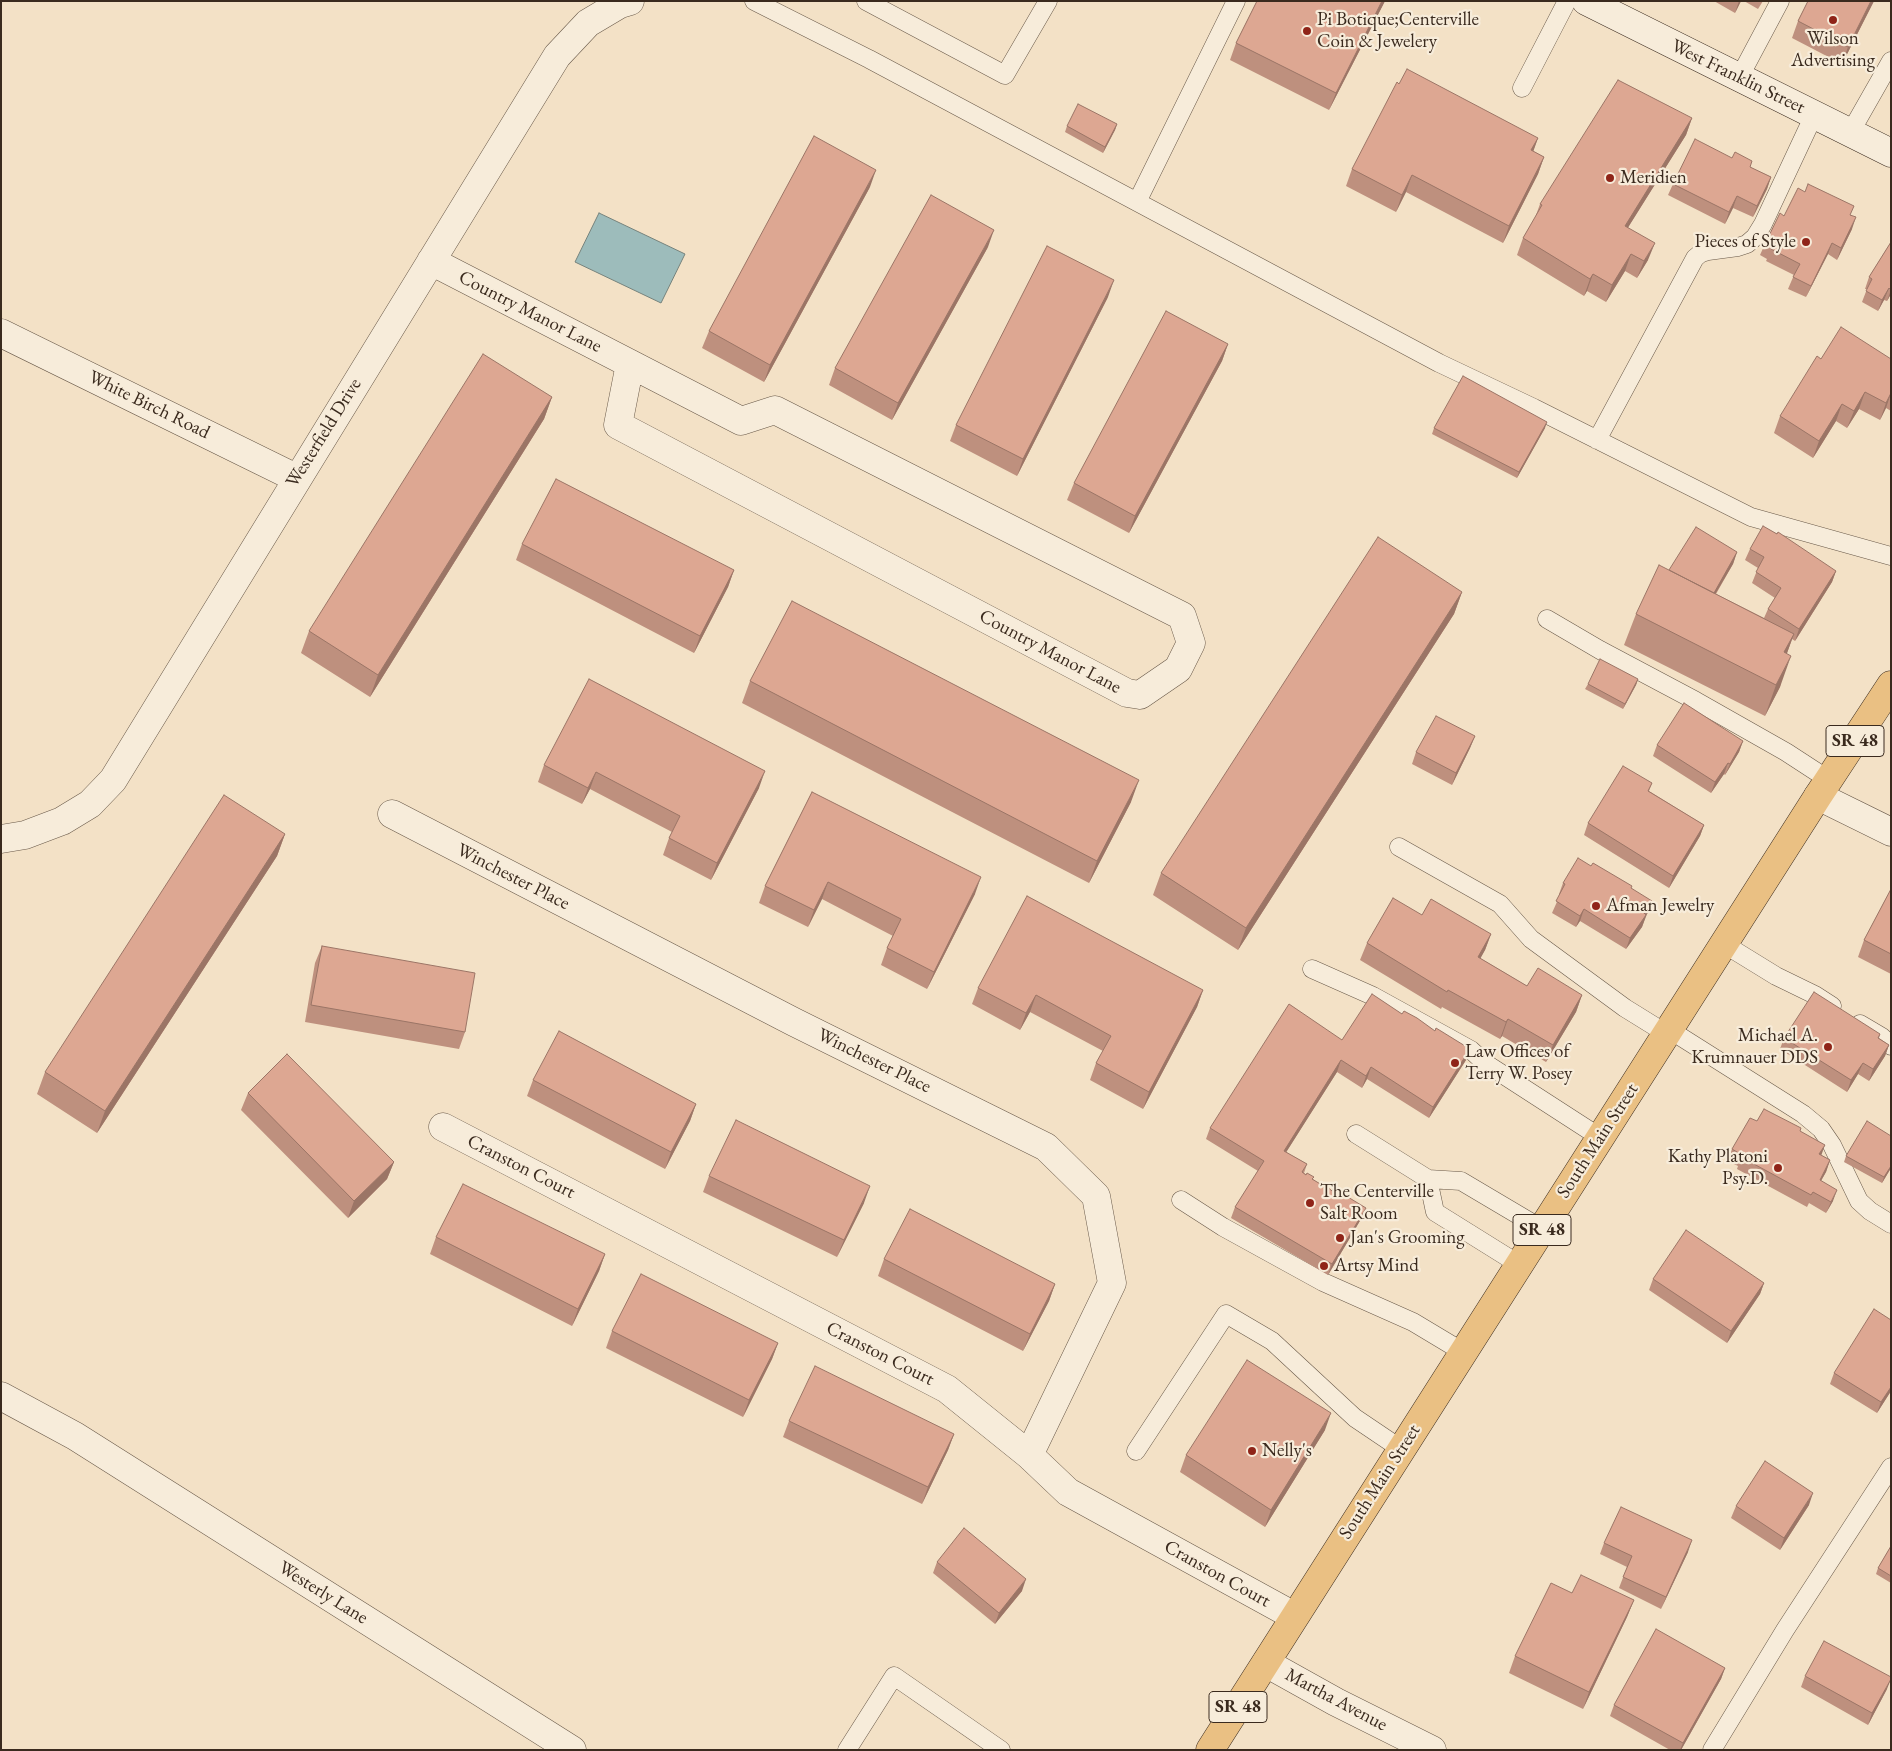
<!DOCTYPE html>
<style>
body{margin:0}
#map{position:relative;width:1892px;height:1751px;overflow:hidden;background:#f3e1c6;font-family:"EB Garamond",serif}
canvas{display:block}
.frame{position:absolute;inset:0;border:2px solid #3a2a1e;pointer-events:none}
</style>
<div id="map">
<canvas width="1892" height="1751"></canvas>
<div class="frame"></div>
</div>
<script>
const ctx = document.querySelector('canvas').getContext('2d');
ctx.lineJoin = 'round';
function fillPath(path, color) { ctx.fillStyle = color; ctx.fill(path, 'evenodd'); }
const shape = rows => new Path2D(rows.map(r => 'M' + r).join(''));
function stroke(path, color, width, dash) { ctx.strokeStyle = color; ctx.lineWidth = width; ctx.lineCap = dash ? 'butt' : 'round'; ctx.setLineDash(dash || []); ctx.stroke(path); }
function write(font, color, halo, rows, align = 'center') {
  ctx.font = font + ' "EB Garamond",serif'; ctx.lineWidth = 4.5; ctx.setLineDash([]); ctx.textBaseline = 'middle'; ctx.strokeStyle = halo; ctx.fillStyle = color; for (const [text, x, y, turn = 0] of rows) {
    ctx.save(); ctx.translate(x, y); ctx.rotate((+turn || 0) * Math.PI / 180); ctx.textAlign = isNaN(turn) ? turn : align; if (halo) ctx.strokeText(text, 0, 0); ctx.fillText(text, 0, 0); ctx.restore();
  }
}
const water = shape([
 [599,213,685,254,661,303,575,262,599,213]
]);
const service = shape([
 [754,1,869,59,1439,363,1534,408,1751,517,1891,556],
 [866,1,1005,75,1048,1],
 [1739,78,1780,1],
 [1522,88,1567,1],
 [1850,133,1891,61],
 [1137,202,1236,1],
 [1597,440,1695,258,1701,253,1708,251,1738,247,1747,244,1755,237,1763,224,1814,115],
 [1547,619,1600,650,1696,701,1786,752,1829,780],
 [1399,847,1500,904,1531,939,1625,1008,1667,1034],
 [1724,944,1776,976,1815,995,1832,1006],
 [1312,969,1373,996,1471,1050,1485,1063,1601,1138],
 [1860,1024,1882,1037,1891,1046],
 [1670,1030,1803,1114,1821,1129,1832,1145,1859,1201,1870,1211,1891,1224],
 [1356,1134,1428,1179],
 [1181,1200,1223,1227,1323,1282,1413,1322,1463,1352],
 [1520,1265,1435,1212,1428,1179,1461,1181,1542,1229],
 [1136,1451,1226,1314,1272,1341,1355,1418,1401,1449],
 [847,1750,894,1676,1001,1750],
 [1712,1750,1785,1630,1891,1467]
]);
const minor = shape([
 [431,261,741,421,775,410,1182,616,1191,643,1178,669,1140,695,1127,693,618,425,630,364],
 [1,333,296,478],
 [1818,796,1891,832],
 [392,814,794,1022,1046,1147,1096,1196,1112,1283,1029,1455],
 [1,839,25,835,62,821,90,804,113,780,557,56,588,23,620,4,630,1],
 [443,1127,947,1389,1029,1455,1068,1492,1294,1616],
 [1,1396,75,1436,572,1750],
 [1266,1663,1336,1702,1432,1750]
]);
const secondary = shape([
 [1586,1,1891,153]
]);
const primary = shape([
 [1210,1750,1818,796,1891,685]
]);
const wall = shape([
 [1257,1,1385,1,1329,110,1230,60,1236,43],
 [1714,1,1741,1,1735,13],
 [1744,1,1763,1,1758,9],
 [1808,1,1874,1,1842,64,1792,38,1798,21],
 [1692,118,1686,135,1628,227,1648,260,1637,278,1625,271,1606,302,1587,291,1584,296,1517,255,1523,238,1535,218,1540,204],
 [1117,124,1115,130,1103,153,1065,132,1067,126],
 [1538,138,1533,151,1544,157,1538,174,1503,243,1406,192,1396,212,1346,186,1352,169],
 [1750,167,1771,177,1767,189,1753,217,1733,208,1725,224,1668,195,1673,184],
 [870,187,764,382,702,348,709,331],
 [1851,215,1852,229,1837,260,1828,254,1806,297,1788,289,1794,275,1766,261,1767,259,1760,255,1765,244,1784,216],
 [1891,242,1891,294,1887,301,1884,300,1878,311,1862,302,1867,289,1865,289,1869,277],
 [988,247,892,420,829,385,835,368],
 [1108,297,1017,476,950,441,956,425],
 [1228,344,1222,361,1129,533,1067,500,1074,483],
 [1821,359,1891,359,1891,411,1886,408,1880,420,1859,409,1847,428,1836,421,1813,458,1774,433,1780,416],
 [552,397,544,419,370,697,301,653,309,631],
 [1434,428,1545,428,1517,478,1432,434],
 [522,544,734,570,728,587,694,653,516,560],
 [1750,549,1836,571,1832,582,1795,641,1792,639,1787,653,1780,687,1765,716,1624,645,1636,614,1737,552,1733,564,1716,594,1764,618,1768,609,1775,598,1752,583,1758,568,1745,560],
 [1462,592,1454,614,1238,950,1153,895,1161,873],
 [1638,679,1636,685,1623,709,1585,689,1588,684],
 [750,681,1131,802,1089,883,742,703],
 [1475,736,1470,748,1452,785,1412,764,1416,752],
 [1743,741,1739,752,1725,775,1724,774,1711,793,1653,756,1657,745],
 [544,765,759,788,711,880,663,855,669,838,672,832,590,789,582,804,538,782],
 [1652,783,1649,791,1704,825,1700,836,1669,888,1584,835,1588,823],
 [812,792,975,894,927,989,881,965,887,948,893,936,822,899,808,927,759,903,765,886],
 [285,834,277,856,97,1133,37,1094,45,1072],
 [1591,866,1631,888,1648,913,1646,915,1642,927,1626,949,1580,921,1576,927,1552,913,1560,895,1559,894,1563,883],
 [1891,889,1891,974,1858,957,1864,940],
 [1422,915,1491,934,1485,950,1480,958,1527,986,1582,995,1576,1012,1546,1062,1502,1036,1500,1039,1442,1007,1441,1009,1360,960,1367,943],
 [322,946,465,1032,459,1049,305,1022,315,963],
 [978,988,1203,990,1197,1007,1143,1109,1090,1080,1096,1063,1103,1051,1030,1012,1020,1030,972,1004],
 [1880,1034,1879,1038,1889,1045,1885,1056,1869,1081,1858,1074,1847,1092,1780,1049,1784,1038],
 [1342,1040,1466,1060,1429,1118,1367,1079,1362,1088,1337,1072,1286,1152,1307,1164,1304,1173,1313,1179,1361,1219,1328,1275,1231,1218,1235,1207,1258,1171,1206,1139,1210,1128],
 [533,1080,696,1104,690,1121,665,1169,527,1096],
 [248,1093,394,1162,387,1179,348,1218,241,1110],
 [1757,1121,1800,1131,1821,1155,1830,1160,1826,1172,1821,1181,1833,1201,1826,1213,1809,1203,1807,1207,1737,1169,1738,1166,1728,1161,1732,1149],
 [1846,1156,1891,1168,1882,1183,1844,1162],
 [709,1176,864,1203,837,1257,703,1192],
 [436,1237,605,1254,599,1271,572,1326,430,1254],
 [884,1259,1055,1284,1049,1301,1023,1351,878,1276],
 [1653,1279,1764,1283,1760,1294,1727,1343,1649,1290],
 [1891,1320,1891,1391,1877,1413,1830,1384,1834,1373],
 [612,1331,778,1343,772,1359,743,1417,606,1348],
 [789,1421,954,1434,948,1450,922,1504,783,1437],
 [1325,1430,1265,1527,1180,1472,1186,1455],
 [1809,1505,1780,1550,1731,1518,1736,1506],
 [1604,1543,1688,1552,1661,1609,1619,1588,1627,1567,1600,1554],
 [1891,1546,1891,1583,1876,1574,1878,1568],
 [937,1562,1022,1591,995,1624,933,1573],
 [1572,1593,1634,1600,1627,1617,1583,1709,1509,1673,1515,1656],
 [1725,1668,1721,1679,1681,1750,1670,1750,1610,1716,1614,1705],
 [1805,1676,1887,1689,1868,1725,1801,1687]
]);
const shadedWall = shape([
 [1382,1,1385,1,1329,110,1336,93],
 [1739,1,1741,1,1735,13],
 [1871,1,1874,1,1842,64,1848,47],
 [1692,118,1686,135,1619,242,1625,226],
 [1117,124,1115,130,1103,153,1105,147],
 [1538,138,1532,155,1531,150],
 [1544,157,1538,174,1503,243,1509,226],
 [876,170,870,187,764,382,770,365],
 [1412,175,1406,192,1396,212,1402,195],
 [1771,177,1767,189,1753,217,1757,206],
 [1737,196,1733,208,1725,224,1729,212],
 [1856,217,1852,229,1837,260,1841,248],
 [994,230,988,247,892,420,898,403],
 [1655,243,1648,260,1637,278,1644,261],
 [1832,243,1828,254,1806,297,1811,286],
 [1631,254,1625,271,1606,302,1612,285],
 [1593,274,1587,291,1584,296,1590,279],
 [1114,280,1108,297,1017,476,1023,459],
 [1889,288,1884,300,1878,311,1882,300],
 [1891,290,1891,294,1887,301],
 [1228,344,1222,361,1129,533,1135,516],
 [1865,392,1859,409,1847,428,1854,411],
 [1891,393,1886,408,1880,420,1886,403],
 [552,397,544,419,370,697,378,675],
 [1842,404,1836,421,1813,458,1819,441],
 [1547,422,1545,428,1517,478,1519,472],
 [1737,552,1733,564,1707,608,1711,597],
 [734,570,728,587,694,653,700,636],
 [1836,571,1832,582,1795,641,1799,629],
 [1462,592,1454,614,1238,950,1246,928],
 [1794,634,1783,664,1784,652],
 [1791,656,1780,687,1765,716,1776,685],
 [1638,679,1636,685,1623,709,1625,704],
 [1475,736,1470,748,1452,785,1456,773],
 [1743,741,1739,752,1725,775,1730,764],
 [1728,763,1724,774,1711,793,1715,782],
 [765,771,759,788,711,880,717,863],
 [596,772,590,789,582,804,588,788],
 [1139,780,1131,802,1089,883,1097,861],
 [1704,825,1700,836,1669,888,1673,876],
 [285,834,277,856,97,1133,105,1111],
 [981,877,975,894,927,989,934,972],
 [828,882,822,899,808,927,814,910],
 [1652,901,1642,927,1626,949,1630,938,1644,913],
 [1584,909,1580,921,1576,927,1580,916],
 [1491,934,1485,950,1472,974,1478,957],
 [1203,990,1197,1007,1143,1109,1149,1092],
 [1036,995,1030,1012,1020,1030,1026,1013],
 [1582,995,1576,1012,1546,1062,1553,1045],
 [1508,1019,1502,1036,1500,1039,1506,1022],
 [1889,1045,1885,1056,1869,1081,1873,1069],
 [1470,1049,1466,1060,1429,1118,1433,1107],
 [1341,1060,1337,1072,1280,1162,1284,1151],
 [1863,1063,1858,1074,1847,1092,1851,1080],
 [1371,1067,1367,1079,1362,1088,1366,1076],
 [696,1104,690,1121,665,1169,671,1152],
 [1825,1145,1821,1156,1819,1154],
 [1830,1160,1826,1172,1815,1191,1820,1180],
 [394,1162,387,1179,348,1218,354,1201],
 [1891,1166,1891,1168,1882,1183,1884,1177],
 [870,1186,864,1203,837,1257,844,1240],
 [1837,1190,1833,1201,1826,1213,1831,1202],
 [1366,1208,1361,1219,1328,1275,1332,1264],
 [605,1254,599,1271,572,1326,578,1309],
 [1764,1283,1760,1294,1727,1343,1731,1331],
 [1055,1284,1049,1301,1023,1351,1030,1334],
 [778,1343,772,1359,743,1417,749,1400],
 [1891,1387,1891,1391,1877,1413,1881,1402],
 [1331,1413,1325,1430,1265,1527,1271,1510],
 [954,1434,948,1450,922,1504,928,1487],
 [1813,1493,1809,1505,1780,1550,1784,1538],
 [1692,1540,1688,1552,1661,1609,1666,1597],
 [1026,1579,1022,1591,995,1624,999,1613],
 [1634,1600,1627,1617,1583,1709,1589,1692],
 [1725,1668,1721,1679,1681,1750,1680,1750,1683,1743],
 [1891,1679,1887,1689,1868,1725,1872,1713]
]);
const building = shape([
 [1257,1,1382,1,1336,93,1236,43,1257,1],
 [1808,1,1871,1,1848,47,1798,21,1808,1],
 [1407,69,1538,138,1531,150,1544,157,1509,226,1412,175,1402,195,1352,169,1397,82,1399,84,1407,69],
 [1618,80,1692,118,1625,226,1655,243,1644,261,1631,254,1612,285,1593,274,1590,279,1523,238,1542,205,1540,204,1618,80],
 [1078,104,1117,124,1105,147,1067,126,1078,104],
 [814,136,876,170,770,365,709,331,814,136],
 [1695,139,1732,158,1735,152,1752,161,1750,167,1771,177,1757,206,1737,196,1729,212,1673,184,1695,139],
 [1808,184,1854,206,1850,215,1856,217,1841,248,1832,243,1811,286,1793,277,1800,264,1771,249,1772,248,1765,244,1780,213,1784,216,1798,188,1805,192,1808,184],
 [931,195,994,230,898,403,835,368,931,195],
 [1891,242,1891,290,1889,288,1882,300,1866,291,1872,279,1869,277,1891,242],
 [1047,246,1114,280,1023,459,956,425,1047,246],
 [1166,311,1228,344,1135,516,1074,483,1166,311],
 [1841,327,1891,359,1891,393,1886,403,1865,392,1854,411,1842,404,1819,441,1780,416,1817,356,1821,359,1841,327],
 [483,354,552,397,378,675,309,631,483,354],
 [1463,376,1547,422,1519,472,1434,428,1463,376],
 [556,479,734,570,700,636,522,544,556,479],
 [1763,526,1777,534,1778,532,1836,571,1799,629,1768,609,1781,588,1756,572,1764,557,1750,549,1763,526],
 [1696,527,1737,552,1714,593,1669,570,1696,527],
 [1378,537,1462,592,1246,928,1161,873,1378,537],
 [1659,565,1794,634,1784,652,1791,656,1776,685,1636,614,1659,565],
 [792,601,1139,780,1097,861,750,681,792,601],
 [1600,659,1638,679,1625,704,1588,684,1600,659],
 [589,679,765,771,717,863,669,838,680,816,596,772,588,788,544,765,589,679],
 [1684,703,1743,741,1730,764,1728,763,1715,782,1657,745,1684,703],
 [1436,716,1475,736,1456,773,1416,752,1436,716],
 [1623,766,1652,783,1648,791,1704,825,1673,876,1588,823,1623,766],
 [812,792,981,877,934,972,887,948,901,919,828,882,814,910,765,886,812,792],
 [224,795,285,834,105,1111,45,1072,224,795],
 [1578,858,1591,866,1593,863,1632,886,1631,888,1652,901,1644,913,1646,915,1630,938,1584,909,1580,916,1556,901,1565,884,1563,883,1578,858],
 [1891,889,1891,954,1864,940,1891,889],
 [1027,896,1203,990,1149,1092,1096,1063,1111,1036,1036,995,1026,1013,978,988,1027,896],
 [1393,898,1422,915,1431,899,1491,934,1478,957,1527,986,1538,968,1582,995,1553,1045,1508,1019,1506,1022,1448,990,1447,992,1367,943,1393,898],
 [322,946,475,973,465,1032,311,1005,322,946],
 [1814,992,1880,1034,1878,1038,1889,1045,1873,1069,1863,1063,1851,1080,1784,1038,1814,992],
 [1372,994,1402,1014,1404,1011,1417,1018,1435,1031,1436,1028,1470,1049,1433,1107,1371,1067,1366,1076,1341,1060,1284,1151,1307,1164,1302,1172,1306,1175,1307,1173,1314,1177,1312,1179,1322,1185,1323,1183,1332,1191,1333,1188,1366,1208,1332,1264,1235,1207,1264,1161,1210,1128,1289,1004,1342,1040,1372,994],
 [559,1031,696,1104,671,1152,533,1080,559,1031],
 [287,1054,394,1162,354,1201,248,1093,287,1054],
 [1764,1109,1801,1128,1800,1131,1825,1145,1819,1154,1830,1160,1820,1180,1837,1190,1831,1202,1813,1192,1811,1195,1741,1157,1742,1155,1732,1149,1750,1118,1757,1121,1764,1109],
 [736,1120,870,1186,844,1240,709,1176,736,1120],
 [1867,1121,1891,1136,1891,1166,1884,1177,1846,1156,1867,1121],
 [463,1184,605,1254,578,1309,436,1237,463,1184],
 [910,1209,1055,1284,1030,1334,884,1259,910,1209],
 [1686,1230,1764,1283,1731,1331,1653,1279,1686,1230],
 [641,1274,778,1343,749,1400,612,1331,641,1274],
 [1874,1309,1891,1320,1891,1387,1881,1402,1834,1373,1874,1309],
 [1247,1360,1331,1413,1271,1510,1186,1455,1247,1360],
 [815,1366,954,1434,928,1487,789,1421,815,1366],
 [1765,1461,1813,1493,1784,1538,1736,1506,1765,1461],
 [1621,1507,1692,1540,1666,1597,1623,1577,1632,1556,1604,1543,1621,1507],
 [964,1528,1026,1579,999,1613,937,1562,964,1528],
 [1891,1546,1891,1576,1878,1568,1891,1546],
 [1581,1575,1634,1600,1589,1692,1515,1656,1551,1583,1572,1593,1581,1575],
 [1656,1629,1725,1668,1683,1743,1614,1705,1656,1629],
 [1824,1641,1891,1677,1891,1679,1872,1713,1805,1676,1824,1641]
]);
const markers = [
 [1833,20,5,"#8f2418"],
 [1307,31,5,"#8f2418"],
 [1610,178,5,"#8f2418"],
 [1806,242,5,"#8f2418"],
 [1596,906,5,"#8f2418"],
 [1828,1047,5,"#8f2418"],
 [1455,1063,5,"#8f2418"],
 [1778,1168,5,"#8f2418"],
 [1310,1203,5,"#8f2418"],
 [1340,1238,5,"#8f2418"],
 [1324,1266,5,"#8f2418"],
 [1252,1451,5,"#8f2418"]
];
const shields = [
 [1855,741,58],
 [1542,1230,58],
 [1238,1707,58]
];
const shieldNames = [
 ["SR 48",1855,741],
 ["SR 48",1542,1230],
 ["SR 48",1238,1707]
];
const poiNames = [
 ["Pi Botique;Centerville",1317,20],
 ["Coin & Jewelery",1317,42],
 ["Wilson",1833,39,"center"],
 ["Advertising",1833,61,"center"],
 ["Meridien",1620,178],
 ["Pieces of Style",1796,242,"right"],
 ["Afman Jewelry",1606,906],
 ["Michael A.",1818,1036,"right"],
 ["Krumnauer DDS",1818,1058,"right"],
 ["Law Offices of",1465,1052],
 ["Terry W. Posey",1465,1074],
 ["Kathy Platoni",1768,1157,"right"],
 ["Psy.D.",1768,1179,"right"],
 ["The Centerville",1320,1192],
 ["Salt Room",1320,1214],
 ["Jan's Grooming",1350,1238],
 ["Artsy Mind",1334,1266],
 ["Nelly's",1262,1451]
];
const streetNames = [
 ["West Franklin Street",1738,77,26],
 ["Country Manor Lane",530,312,27],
 ["White Birch Road",149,405,26],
 ["Westerfield Drive",324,433,-58],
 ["Country Manor Lane",1050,652,28],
 ["Winchester Place",513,877,27],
 ["Winchester Place",874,1061,26],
 ["South Main Street",1598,1141,-57],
 ["Cranston Court",521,1167,27],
 ["Cranston Court",880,1354,27],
 ["South Main Street",1380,1482,-57],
 ["Cranston Court",1217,1574,29],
 ["Westerly Lane",323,1593,32],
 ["Martha Avenue",1336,1700,28]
];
fillPath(water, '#9dbcbb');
stroke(water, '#75827c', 1);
stroke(service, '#685848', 19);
stroke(minor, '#685848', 29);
stroke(secondary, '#3a2a1e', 29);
stroke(primary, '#3a2a1e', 29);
stroke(service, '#f7ecda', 18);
stroke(minor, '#f7ecda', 28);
stroke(secondary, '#f7ecda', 28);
stroke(primary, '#eac083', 28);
fillPath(wall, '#be907e');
fillPath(shadedWall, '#9b7566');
fillPath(building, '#dda792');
stroke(building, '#9b7566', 1);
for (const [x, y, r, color] of markers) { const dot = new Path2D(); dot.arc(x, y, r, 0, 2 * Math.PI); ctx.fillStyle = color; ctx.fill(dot); stroke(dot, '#f7ecda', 2); }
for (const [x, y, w] of shields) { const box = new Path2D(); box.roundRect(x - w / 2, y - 15.5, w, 31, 4); ctx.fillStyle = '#f7ecda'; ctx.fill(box); stroke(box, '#3a2a1e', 1); }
write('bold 18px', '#3a2a1e', null, shieldNames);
write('19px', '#3a2a1e', '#f7ecda', poiNames, 'left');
write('19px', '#3a2a1e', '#f7ecda', streetNames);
</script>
